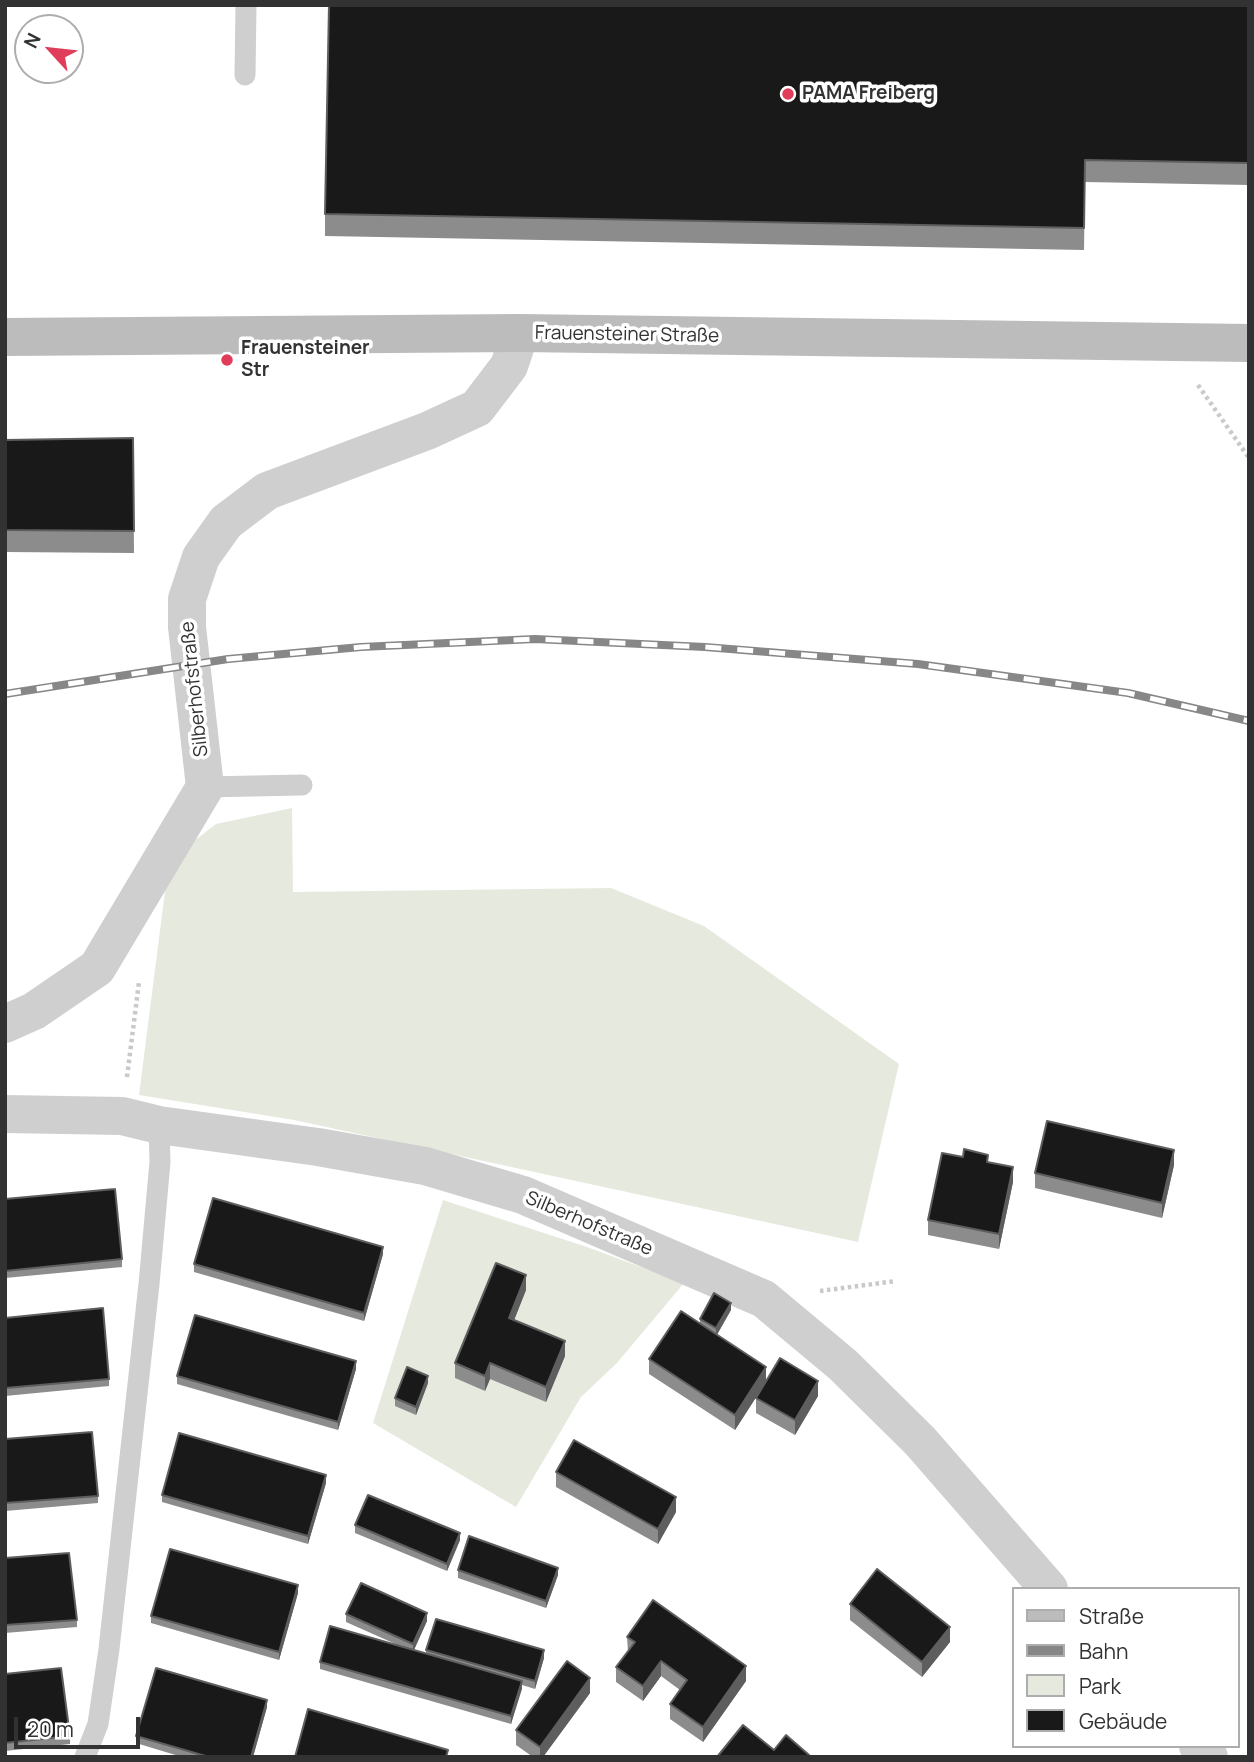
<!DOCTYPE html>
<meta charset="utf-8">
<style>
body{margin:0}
#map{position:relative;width:1254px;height:1762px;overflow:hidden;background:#fff;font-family:Manrope,sans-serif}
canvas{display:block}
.frame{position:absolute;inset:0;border:7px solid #323232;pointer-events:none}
.legend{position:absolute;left:1012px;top:1587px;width:228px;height:161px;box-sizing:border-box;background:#fff;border:2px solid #adadad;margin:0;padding:9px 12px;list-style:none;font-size:21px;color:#323232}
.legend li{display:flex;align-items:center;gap:14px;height:35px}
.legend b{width:35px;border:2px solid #adadad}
.north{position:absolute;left:14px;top:14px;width:70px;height:70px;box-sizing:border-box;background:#fff;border:2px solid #adadad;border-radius:50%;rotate:297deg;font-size:19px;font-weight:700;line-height:28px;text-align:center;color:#323232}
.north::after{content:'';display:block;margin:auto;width:24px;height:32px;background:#df3d59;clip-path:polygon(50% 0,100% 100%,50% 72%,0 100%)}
.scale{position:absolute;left:14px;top:1717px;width:126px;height:32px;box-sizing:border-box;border:4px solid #323232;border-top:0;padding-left:9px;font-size:21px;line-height:24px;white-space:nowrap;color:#323232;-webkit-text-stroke:5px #fff;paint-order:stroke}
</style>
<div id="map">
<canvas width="1254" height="1762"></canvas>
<div class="frame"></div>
<ul class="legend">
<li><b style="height:9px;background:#bcbcbc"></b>Straße</li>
<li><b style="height:9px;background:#878787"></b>Bahn</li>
<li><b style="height:19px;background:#e6eade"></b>Park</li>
<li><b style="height:19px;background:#191919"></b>Gebäude</li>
</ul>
<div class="north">N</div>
<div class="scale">20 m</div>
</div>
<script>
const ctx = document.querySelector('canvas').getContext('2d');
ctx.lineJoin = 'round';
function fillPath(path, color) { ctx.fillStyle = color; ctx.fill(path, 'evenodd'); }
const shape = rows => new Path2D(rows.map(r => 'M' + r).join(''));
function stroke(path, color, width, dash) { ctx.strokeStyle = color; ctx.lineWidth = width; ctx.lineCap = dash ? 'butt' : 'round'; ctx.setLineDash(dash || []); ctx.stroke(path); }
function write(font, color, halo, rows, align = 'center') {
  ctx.font = font + ' Manrope,sans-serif'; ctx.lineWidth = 7; ctx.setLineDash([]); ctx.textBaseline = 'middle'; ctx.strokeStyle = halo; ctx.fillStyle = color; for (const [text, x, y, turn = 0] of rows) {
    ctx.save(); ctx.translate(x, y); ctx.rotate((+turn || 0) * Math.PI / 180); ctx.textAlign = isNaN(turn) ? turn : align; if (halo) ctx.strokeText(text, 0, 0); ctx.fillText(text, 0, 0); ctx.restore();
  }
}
const green = shape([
 [292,808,293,892,611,888,704,926,899,1064,858,1242,294,1120,139,1095,169,860,216,824],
 [443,1200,587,1247,684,1283,617,1363,581,1397,516,1507,373,1423]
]);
const path = shape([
 [1198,385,1249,458],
 [127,1077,139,982],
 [820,1291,896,1281]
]);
const service = shape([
 [245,75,246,5],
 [205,787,302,785],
 [85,1757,98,1724,109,1649,149,1284,160,1162,159,1125]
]);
const minor = shape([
 [5,1024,34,1011,97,968,205,787,187,627,187,599,201,557,226,522,267,491,427,431,477,408,509,366,520,333],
 [5,1114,122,1116,159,1125,318,1147,425,1166,523,1195,764,1299,843,1365,920,1441,1049,1589],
 [1198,1746,1209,1757]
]);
const secondary = shape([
 [5,337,520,333,1249,343]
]);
const rail = shape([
 [5,694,228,659,361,647,535,639,705,647,918,664,1128,693,1249,721]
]);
const wall = shape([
 [1249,5,1249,185,1085,182,1084,250,325,236,325,214],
 [133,438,134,553,5,552,5,440],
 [988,1162,1013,1182,999,1249,928,1235,928,1220],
 [1174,1165,1162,1218,1035,1188,1035,1173],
 [5,1199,122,1259,122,1267,5,1278],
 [383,1254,364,1321,194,1272,194,1264],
 [526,1290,514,1320,565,1356,546,1402,490,1379,485,1391,455,1378,455,1363],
 [731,1310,717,1335,766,1382,818,1396,795,1435,756,1413,756,1398,765,1383,735,1430,649,1374,649,1359,700,1324,700,1319],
 [5,1318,109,1379,109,1386,5,1396],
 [356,1369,338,1430,177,1384,177,1376],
 [428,1383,416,1415,395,1406,395,1398],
 [5,1439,98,1496,98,1503,5,1511],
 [556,1472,676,1512,658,1544,556,1487],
 [326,1483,308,1544,162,1502,162,1495],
 [355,1525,460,1540,447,1571,355,1533],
 [5,1558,77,1620,77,1627,5,1633],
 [458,1570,558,1575,546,1608,458,1578],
 [298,1593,279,1660,151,1623,151,1616],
 [850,1604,950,1642,922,1677,850,1620],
 [346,1614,427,1621,414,1650,426,1654,426,1650,544,1658,535,1689,522,1685,511,1724,320,1669,320,1662,400,1646,346,1622],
 [627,1637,746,1681,703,1742,670,1719,670,1704,680,1690,661,1676,643,1701,616,1682,616,1667,628,1652],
 [5,1674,70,1736,70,1744,5,1751],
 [590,1693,543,1757,533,1757,516,1745,516,1730],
 [267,1707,253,1757,182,1757,136,1743,136,1736]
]);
const shadedWall = shape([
 [1174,1150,1174,1165,1162,1218,1162,1203],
 [1013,1167,1013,1182,999,1249,999,1234],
 [383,1247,383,1254,364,1321,364,1313],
 [526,1275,526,1290,509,1333,509,1318],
 [731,1303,731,1310,716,1336,716,1328],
 [565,1341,565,1356,546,1402,546,1387],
 [356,1361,356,1369,338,1430,338,1422],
 [490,1363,490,1379,485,1391,485,1376],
 [766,1367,766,1382,735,1430,735,1415],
 [428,1376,428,1383,416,1415,416,1407],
 [818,1381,818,1396,795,1435,795,1420],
 [326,1475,326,1483,308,1544,308,1536],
 [676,1497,676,1512,658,1544,658,1529],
 [460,1533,460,1540,447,1571,447,1564],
 [558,1568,558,1575,546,1608,546,1601],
 [298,1585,298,1593,279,1660,279,1652],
 [427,1613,427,1621,413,1652,413,1644],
 [950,1627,950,1642,922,1677,922,1662],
 [544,1650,544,1658,535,1689,535,1681],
 [661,1661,661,1676,643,1701,643,1686],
 [746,1666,746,1681,703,1742,703,1727],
 [590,1678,590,1693,543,1757,540,1757,540,1747],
 [522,1681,522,1689,511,1724,511,1716],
 [267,1700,267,1707,253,1757,251,1757]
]);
const building = shape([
 [329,5,1249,5,1249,163,1085,160,1084,228,325,214,329,5],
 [133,438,134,531,5,530,5,440,133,438],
 [1047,1121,1174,1150,1162,1203,1035,1173,1047,1121],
 [964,1149,988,1155,987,1162,1013,1167,999,1234,928,1220,942,1153,963,1157,964,1149],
 [115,1189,122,1259,5,1271,5,1199,115,1189],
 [213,1198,383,1247,364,1313,194,1264,213,1198],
 [496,1263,526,1275,509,1318,565,1341,546,1387,490,1363,485,1376,455,1363,496,1263],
 [714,1293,731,1303,716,1328,700,1319,714,1293],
 [103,1308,109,1379,5,1388,5,1318,103,1308],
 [681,1311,766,1367,735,1415,649,1359,681,1311],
 [195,1315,356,1361,338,1422,177,1376,195,1315],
 [780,1358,818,1381,795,1420,756,1398,780,1358],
 [407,1367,428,1376,416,1407,395,1398,407,1367],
 [92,1432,98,1496,5,1503,5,1439,92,1432],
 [179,1433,326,1475,308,1536,162,1495,179,1433],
 [574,1440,676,1497,658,1529,556,1472,574,1440],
 [368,1495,460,1533,447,1564,355,1525,368,1495],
 [469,1536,558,1568,546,1601,458,1570,469,1536],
 [170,1549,298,1585,279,1652,151,1616,170,1549],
 [69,1553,77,1620,5,1625,5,1558,69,1553],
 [877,1569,950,1627,922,1662,850,1604,877,1569],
 [361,1583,427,1613,413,1644,346,1614,361,1583],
 [653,1600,746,1666,703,1727,670,1704,687,1680,661,1661,643,1686,616,1667,635,1642,627,1637,653,1600],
 [436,1619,544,1650,535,1681,426,1650,436,1619],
 [330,1626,522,1681,511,1716,320,1662,330,1626],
 [567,1661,590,1678,540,1747,516,1730,567,1661],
 [61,1668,70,1736,5,1743,5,1674,61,1668],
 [156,1668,267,1700,251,1757,209,1757,136,1736,156,1668],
 [308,1709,448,1750,446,1757,295,1757,308,1709],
 [743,1725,774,1750,786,1735,809,1755,808,1757,717,1757,743,1725]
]);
const markers = [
 [788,94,7,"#df3d59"],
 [227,360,7,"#df3d59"]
];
const poiNames = [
 ["PAMA Freiberg",802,94],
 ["Frauensteiner",241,349],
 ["Str",241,371]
];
const streetNames = [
 ["Frauensteiner Straße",627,335,1],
 ["Silberhofstraße",195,689,-96],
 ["Silberhofstraße",589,1224,23]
];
fillPath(green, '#e6eade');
stroke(path, '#c9c9c9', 4.5, [3.5, 3.5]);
stroke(service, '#cfcfcf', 21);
stroke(minor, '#cfcfcf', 38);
stroke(secondary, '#bcbcbc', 38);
stroke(rail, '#878787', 8);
stroke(rail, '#fff', 5, [16]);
fillPath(wall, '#8c8c8c');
fillPath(shadedWall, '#5e5e5e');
fillPath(building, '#191919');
stroke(building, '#5e5e5e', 2);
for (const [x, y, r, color] of markers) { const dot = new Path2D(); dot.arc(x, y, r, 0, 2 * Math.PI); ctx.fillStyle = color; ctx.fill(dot); stroke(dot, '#fff', 2.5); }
write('bold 19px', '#323232', '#fff', poiNames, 'left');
write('19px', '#323232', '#fff', streetNames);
</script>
